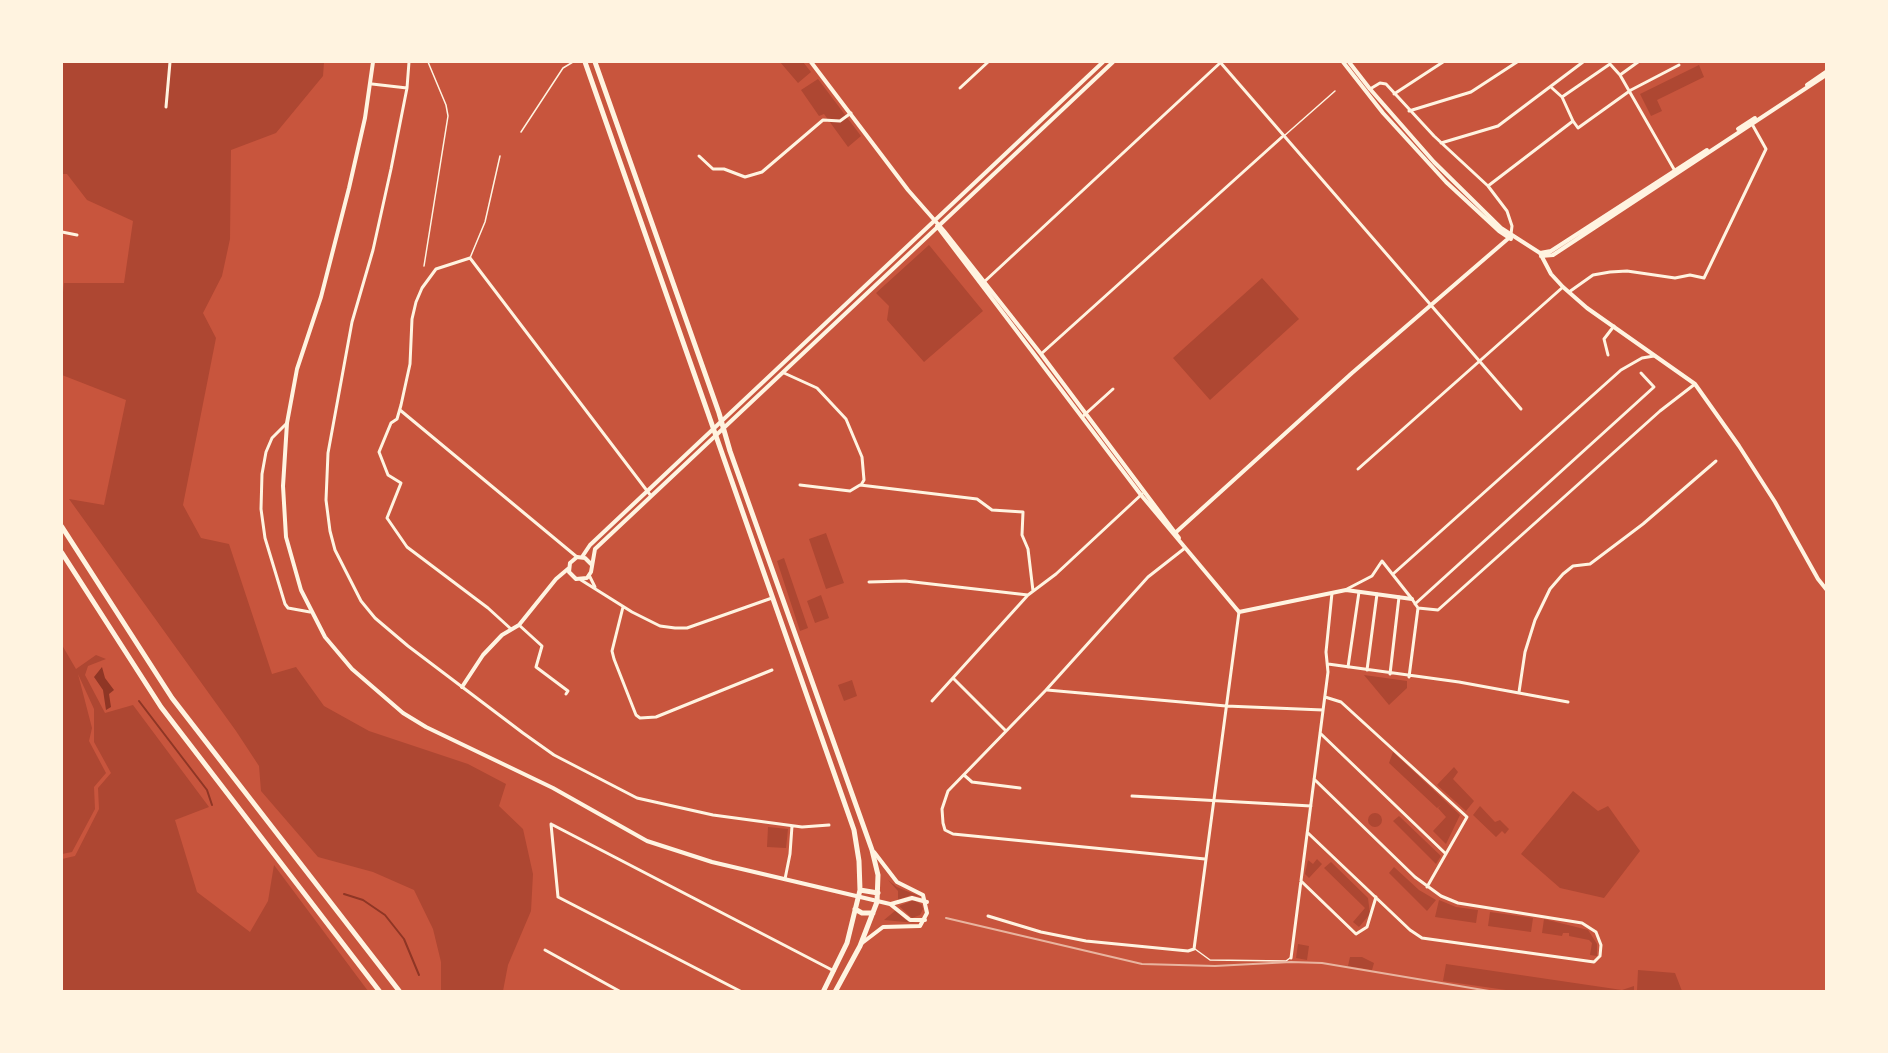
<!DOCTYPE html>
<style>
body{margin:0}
#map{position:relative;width:1888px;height:1053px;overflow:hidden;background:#c8553d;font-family:"Noto Serif",serif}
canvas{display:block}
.frame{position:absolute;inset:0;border:63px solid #fff3e0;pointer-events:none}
</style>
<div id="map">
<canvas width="1888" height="1053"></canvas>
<div class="frame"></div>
</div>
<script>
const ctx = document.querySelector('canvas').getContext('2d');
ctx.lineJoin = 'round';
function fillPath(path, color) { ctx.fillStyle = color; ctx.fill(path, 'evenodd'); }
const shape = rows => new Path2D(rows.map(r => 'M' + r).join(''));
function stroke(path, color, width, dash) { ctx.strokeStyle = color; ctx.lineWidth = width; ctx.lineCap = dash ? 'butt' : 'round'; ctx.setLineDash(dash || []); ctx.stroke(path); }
const green = shape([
 [62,62,324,62,323,76,276,133,231,150,230,239,222,276,203,313,216,338,183,505,201,538,229,544,272,674,296,667,324,706,369,731,468,764,506,784,499,806,523,829,533,874,531,911,508,965,503,991,441,991,441,962,433,929,414,890,373,872,318,857,261,791,259,766,236,731,69,499,104,505,126,400,62,375,62,302,64,283,124,283,133,221,87,200,67,174,62,174],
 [780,62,803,62,811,72,798,83],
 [1699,65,1704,77,1657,100,1662,111,1651,116,1640,94],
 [818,79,861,136,848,147,824,114,819,116,801,90],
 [929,245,983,311,924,362,887,320,889,306,876,293],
 [1262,278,1299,319,1210,400,1173,358],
 [826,533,844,583,826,589,809,539],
 [784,558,808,628,800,631,777,561],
 [821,595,829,618,815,623,807,601],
 [62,645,76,669,96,655,106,659,88,666,85,675,105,713,133,705,209,807,175,820,197,892,250,932,268,901,274,865,368,991,62,991,62,859,75,856,99,809,98,788,111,773,94,742,94,709,78,674,92,728,89,741,106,773,94,787,95,809,72,852,62,854],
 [1364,675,1407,681,1407,688,1389,705],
 [852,680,857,696,844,701,838,685],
 [1393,752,1460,815,1446,844,1433,831,1446,817,1438,808,1441,805,1437,808,1389,763],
 [1454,767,1458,772,1453,779,1474,801,1466,811,1437,785],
 [1573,791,1598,811,1608,806,1640,851,1604,898,1560,888,1521,854],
 [1480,806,1495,822,1500,820,1509,829,1505,834,1502,831,1496,837,1473,815],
 '1368 820a7 7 0 1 1 14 0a7 7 0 1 1-14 0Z',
 [1399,816,1441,856,1436,864,1393,821],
 [768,827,788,829,786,848,767,847],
 [1317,859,1322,864,1309,878,1305,874,1308,860,1313,864],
 [1331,862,1368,898,1370,914,1359,927,1353,922,1365,908,1324,868],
 [1394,867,1419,890,1436,900,1427,911,1389,873],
 [888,880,897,887,921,897,911,895,898,900,898,891],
 [914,900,922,905,923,909,920,915,912,918,899,906],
 [1439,900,1456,907,1478,910,1476,923,1435,917],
 [896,910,906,920,916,923,884,920],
 [1490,912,1533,918,1531,932,1488,926],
 [1544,919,1588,930,1597,944,1597,956,1590,955,1592,943,1589,940,1569,936,1569,933,1563,933,1562,936,1542,933],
 [1298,944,1309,946,1307,960,1296,958],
 [1350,957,1362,957,1374,963,1372,970,1348,966],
 [1446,964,1622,990,1634,986,1634,991,1513,991,1443,981],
 [1638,970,1675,973,1682,991,1637,991]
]);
const water = shape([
 [102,667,105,678,114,690,109,694,111,707,106,710,103,690,94,677]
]);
const stream = shape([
 [139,701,207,790,212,805],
 [344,894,363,900,385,915,404,939,419,975]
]);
const service = shape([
 [521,132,563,68,573,62],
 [1284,136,1335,91],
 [470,258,485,222,500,156],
 [424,266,448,116,446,105,428,62],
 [1195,949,1210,960,1286,961,1290,958]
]);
const minor = shape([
 [409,62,407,88,391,169,373,250,352,322,328,453,326,500,330,531,335,550,361,601,375,618,408,646,523,733,554,755,637,798,713,815,802,827,829,825],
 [1220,62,1521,409],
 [1638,62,1620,75,1675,171],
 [372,84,407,88],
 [960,88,988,62],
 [1552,88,1562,97,1573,121],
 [1370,89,1380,83,1386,84,1434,136,1488,186,1507,211,1512,226,1511,234],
 [1394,94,1443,62],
 [1562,97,1610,64,1620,75],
 [166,107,170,62],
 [1409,111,1471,92,1517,62],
 [1441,143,1498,126,1583,62],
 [699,156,713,169,724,169,745,177,762,172,823,120,840,121,851,113],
 [1488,186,1573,121,1578,128,1631,90,1679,65],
 [62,232,77,235],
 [984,282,1220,63],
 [1569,292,1593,275,1610,272,1627,271,1675,278,1690,275,1704,278,1766,149,1752,124],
 [1041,354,1282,137],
 [1608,355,1604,339,1614,326],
 [784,373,817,388,846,419,862,457,864,480,861,485],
 [400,410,577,557],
 [1082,417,1113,389],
 [287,423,272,438,266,452,262,474,261,509,265,538,285,604,288,608,310,612],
 [1358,469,1563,287],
 [800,485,850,491,860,485,977,499,992,510,1023,512,1022,535,1028,549,1033,591],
 [1185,548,1148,577,1046,690,948,791,942,809,943,823,945,830,953,834,1205,859],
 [1393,574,1621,370,1642,358,1654,356],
 [589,575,595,587],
 [581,580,632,612,660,626,675,628,687,628,772,598],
 [869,582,905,581,1028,595],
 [1347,589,1372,576,1382,561,1412,599,1418,608,1409,677],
 [1415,604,1654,387,1641,373],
 [623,607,612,651,614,659,636,715,640,718,656,717,772,670],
 [1418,608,1438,610,1660,411,1695,384],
 [519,625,542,646,536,667,568,691,566,694],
 [511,629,488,608,407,547,387,518,401,483,388,475,379,452,391,423,397,419,401,405,410,364,412,319,416,302,422,288,436,269,470,258,651,496],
 [1328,664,1459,682,1568,702],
 [1348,667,1359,592],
 [1367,670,1377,594],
 [1390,674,1399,597],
 [953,678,1006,731],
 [1047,690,1226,706,1323,710],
 [1519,692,1525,652,1535,620,1550,589,1563,574,1573,566,1590,564,1643,524,1716,461],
 [1325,697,1341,702,1467,817,1427,887],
 [932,701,1028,595,1056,574,1142,494],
 [1320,733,1446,854],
 [964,775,972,782,1020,788],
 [1132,796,1311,806],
 [551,824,834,971],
 [551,824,558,897,742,992],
 [1308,833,1410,930,1422,938,1594,962,1600,956,1601,945,1596,932,1582,923,1458,903,1441,896,1415,877,1314,779],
 [785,879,790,854,792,826],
 [1301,881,1356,934,1367,927,1376,897],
 [988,916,1041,932,1086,941,1188,951,1194,949,1239,612],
 [545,950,621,992],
 [1291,958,1328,672,1326,652,1332,593]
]);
const tertiary = shape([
 [373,62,365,118,349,188,321,297,297,369,287,423,283,486,286,537,301,590,325,637,352,669,403,713,426,727,553,788,647,841,712,862,890,904,910,920,925,920],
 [811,62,908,190,944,231,1041,354,1179,538],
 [1343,62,1383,113,1446,182,1499,231,1511,239],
 [1349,62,1370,89,1434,162,1501,228,1540,253,1551,274,1563,287,1587,308,1695,384,1739,446,1775,502,1818,579,1826,589],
 [1807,85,1826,72],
 [1738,129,1755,118],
 [937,226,1141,495,1239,612,1346,590,1412,599],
 [1540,253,1551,251,1707,150],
 [1541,256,1553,255,1826,75],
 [1174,534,1352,373,1510,237],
 [582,557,590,545,1103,62],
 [591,564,585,558,577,557,570,563,569,572,576,579,587,578,591,572,595,549,1113,62],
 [462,687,483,655,502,635,519,625,556,579,569,568],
 [891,904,912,898,927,902],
 [862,943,883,927,920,926,927,913,923,895,897,882,874,852]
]);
const primary = shape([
 [585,62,854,830,859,861,860,890,847,943,823,992],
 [595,62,719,413,730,451,872,850,878,875,877,902,860,946,835,992],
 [860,890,878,893],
 [855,909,862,913,873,913]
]);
const trunk = shape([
 [62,527,172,698,400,992],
 [62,553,161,707,380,992]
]);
const rail = shape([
 [946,918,1142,964,1215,966,1291,962,1322,963,1495,992]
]);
fillPath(green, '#ae4732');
fillPath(water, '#8f3625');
stroke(stream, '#8f3625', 2);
stroke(service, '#fff3e0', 1.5);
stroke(minor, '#fff3e0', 3);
stroke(tertiary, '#fff3e0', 4);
stroke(primary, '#fff3e0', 5);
stroke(trunk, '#fff3e0', 5);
stroke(rail, '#e9b49f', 2);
</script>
